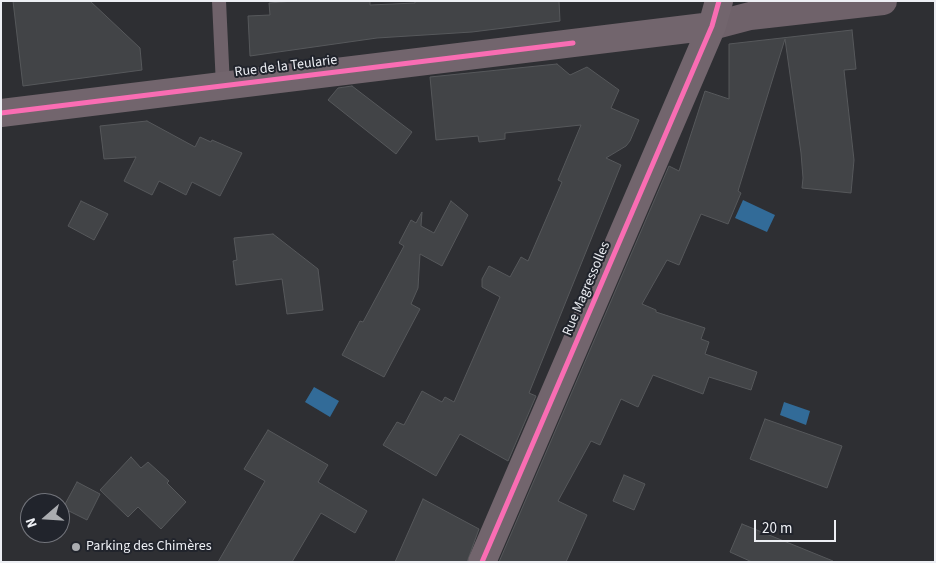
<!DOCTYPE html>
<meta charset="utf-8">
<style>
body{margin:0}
#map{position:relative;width:936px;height:563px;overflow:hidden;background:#2e2f33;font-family:"Source Sans 3",sans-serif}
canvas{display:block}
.frame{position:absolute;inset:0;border:2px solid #edeff4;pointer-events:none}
.north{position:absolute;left:20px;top:493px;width:50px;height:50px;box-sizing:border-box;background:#21242c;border:1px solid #73757c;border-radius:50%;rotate:251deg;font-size:14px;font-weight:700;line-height:20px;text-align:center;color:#edeff4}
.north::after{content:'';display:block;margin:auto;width:18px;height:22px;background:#aaacb0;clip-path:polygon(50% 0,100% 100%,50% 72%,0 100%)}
.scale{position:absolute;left:754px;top:520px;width:82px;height:22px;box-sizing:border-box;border:2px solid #edeff4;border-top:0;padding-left:6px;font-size:15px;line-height:18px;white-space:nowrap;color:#edeff4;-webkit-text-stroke:4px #21242c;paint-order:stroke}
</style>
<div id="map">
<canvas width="936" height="563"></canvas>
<div class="frame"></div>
<div class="north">N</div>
<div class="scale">20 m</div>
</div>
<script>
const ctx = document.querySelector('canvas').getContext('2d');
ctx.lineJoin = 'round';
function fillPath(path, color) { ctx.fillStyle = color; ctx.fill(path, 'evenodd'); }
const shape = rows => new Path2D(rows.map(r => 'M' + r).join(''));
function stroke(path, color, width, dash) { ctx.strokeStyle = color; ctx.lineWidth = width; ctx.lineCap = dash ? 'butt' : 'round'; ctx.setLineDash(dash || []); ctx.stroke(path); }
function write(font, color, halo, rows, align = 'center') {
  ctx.font = font + ' "Source Sans 3",sans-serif'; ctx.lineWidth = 4; ctx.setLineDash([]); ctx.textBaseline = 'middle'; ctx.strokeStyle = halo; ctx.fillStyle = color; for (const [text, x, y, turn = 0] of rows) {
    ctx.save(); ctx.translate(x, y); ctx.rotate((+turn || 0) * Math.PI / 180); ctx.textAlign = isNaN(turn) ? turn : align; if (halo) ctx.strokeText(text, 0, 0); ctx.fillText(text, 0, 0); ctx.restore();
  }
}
const water = shape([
 [743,200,775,215,767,232,735,218],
 [314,387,339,401,330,417,305,402],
 [784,402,810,411,806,425,780,415]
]);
const building = shape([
 [13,1,90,1,140,48,142,70,23,86,13,1],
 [294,1,370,1,370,5,415,3,415,1,559,1,560,21,472,32,377,38,250,56,248,16,270,15,269,3,294,1],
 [852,30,856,69,844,70,854,160,851,193,802,188,803,178,801,153,785,39,738,191,741,193,728,224,701,214,679,265,667,260,642,304,656,310,656,312,705,328,701,339,709,342,705,354,757,372,751,390,709,377,703,394,653,375,638,407,621,399,600,445,591,441,558,501,587,515,566,562,499,562,669,166,679,171,705,91,729,99,729,44,852,30],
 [557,64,570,75,587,67,619,90,611,108,639,120,630,141,626,146,606,158,621,165,529,393,536,396,508,461,460,434,436,476,383,445,397,422,404,425,422,391,442,402,445,397,454,402,500,297,482,287,482,279,489,266,510,277,521,257,528,261,562,182,558,180,581,125,505,133,505,139,479,142,478,136,436,140,430,77,557,64],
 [352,86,412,132,396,154,328,100,338,88,352,86],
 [147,121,195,147,200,137,211,142,212,140,242,153,220,196,192,182,186,195,159,181,152,195,124,181,136,157,104,159,100,126,147,121],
 [81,201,108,214,94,240,68,226,81,201],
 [451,201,468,215,442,266,420,254,418,288,411,304,420,309,384,377,342,355,360,321,363,322,404,246,399,243,411,220,416,223,422,212,421,226,434,233,451,201],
 [273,234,318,269,323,310,287,314,282,279,236,285,233,261,237,260,234,238,273,234],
 [765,419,842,446,827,488,750,459,765,419],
 [268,430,328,465,318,482,367,511,355,533,321,513,292,562,218,562,265,481,244,469,268,430],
 [131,457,141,468,148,462,169,481,167,483,186,502,161,529,138,507,128,517,100,490,131,457],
 [624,475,645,484,634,510,613,501,624,475],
 [77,482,100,494,87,520,63,508,77,482],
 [423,499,479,529,467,562,395,562,423,499],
 [742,524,833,561,833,562,752,562,730,552,742,524]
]);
const lane = shape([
 [219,1,223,86]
]);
const street = shape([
 [712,26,750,16,883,1]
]);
const secondary = shape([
 [1,113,712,26],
 [482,562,712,26,719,1]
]);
const cycleway = shape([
 [1,113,573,43],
 [482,562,712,26,719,1]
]);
const markers = [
 [76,547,5,"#aaacb0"]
];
const streetNames = [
 ["Rue de la Teularie",286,67,-7],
 ["Rue Magressolles",587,289,-67]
];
const poiNames = [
 ["Parking des Chimères",86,547]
];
fillPath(water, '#326b98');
fillPath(building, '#424447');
stroke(building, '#56585b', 1);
stroke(lane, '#6f626a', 14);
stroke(street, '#6f626a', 28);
stroke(secondary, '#72656d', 28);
stroke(cycleway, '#f96db3', 5);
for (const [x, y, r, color] of markers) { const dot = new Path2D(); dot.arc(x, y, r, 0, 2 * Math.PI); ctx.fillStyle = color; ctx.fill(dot); stroke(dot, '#21242c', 2); }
write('14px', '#edeff4', '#21242c', streetNames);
write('14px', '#edeff4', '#21242c', poiNames, 'left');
</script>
